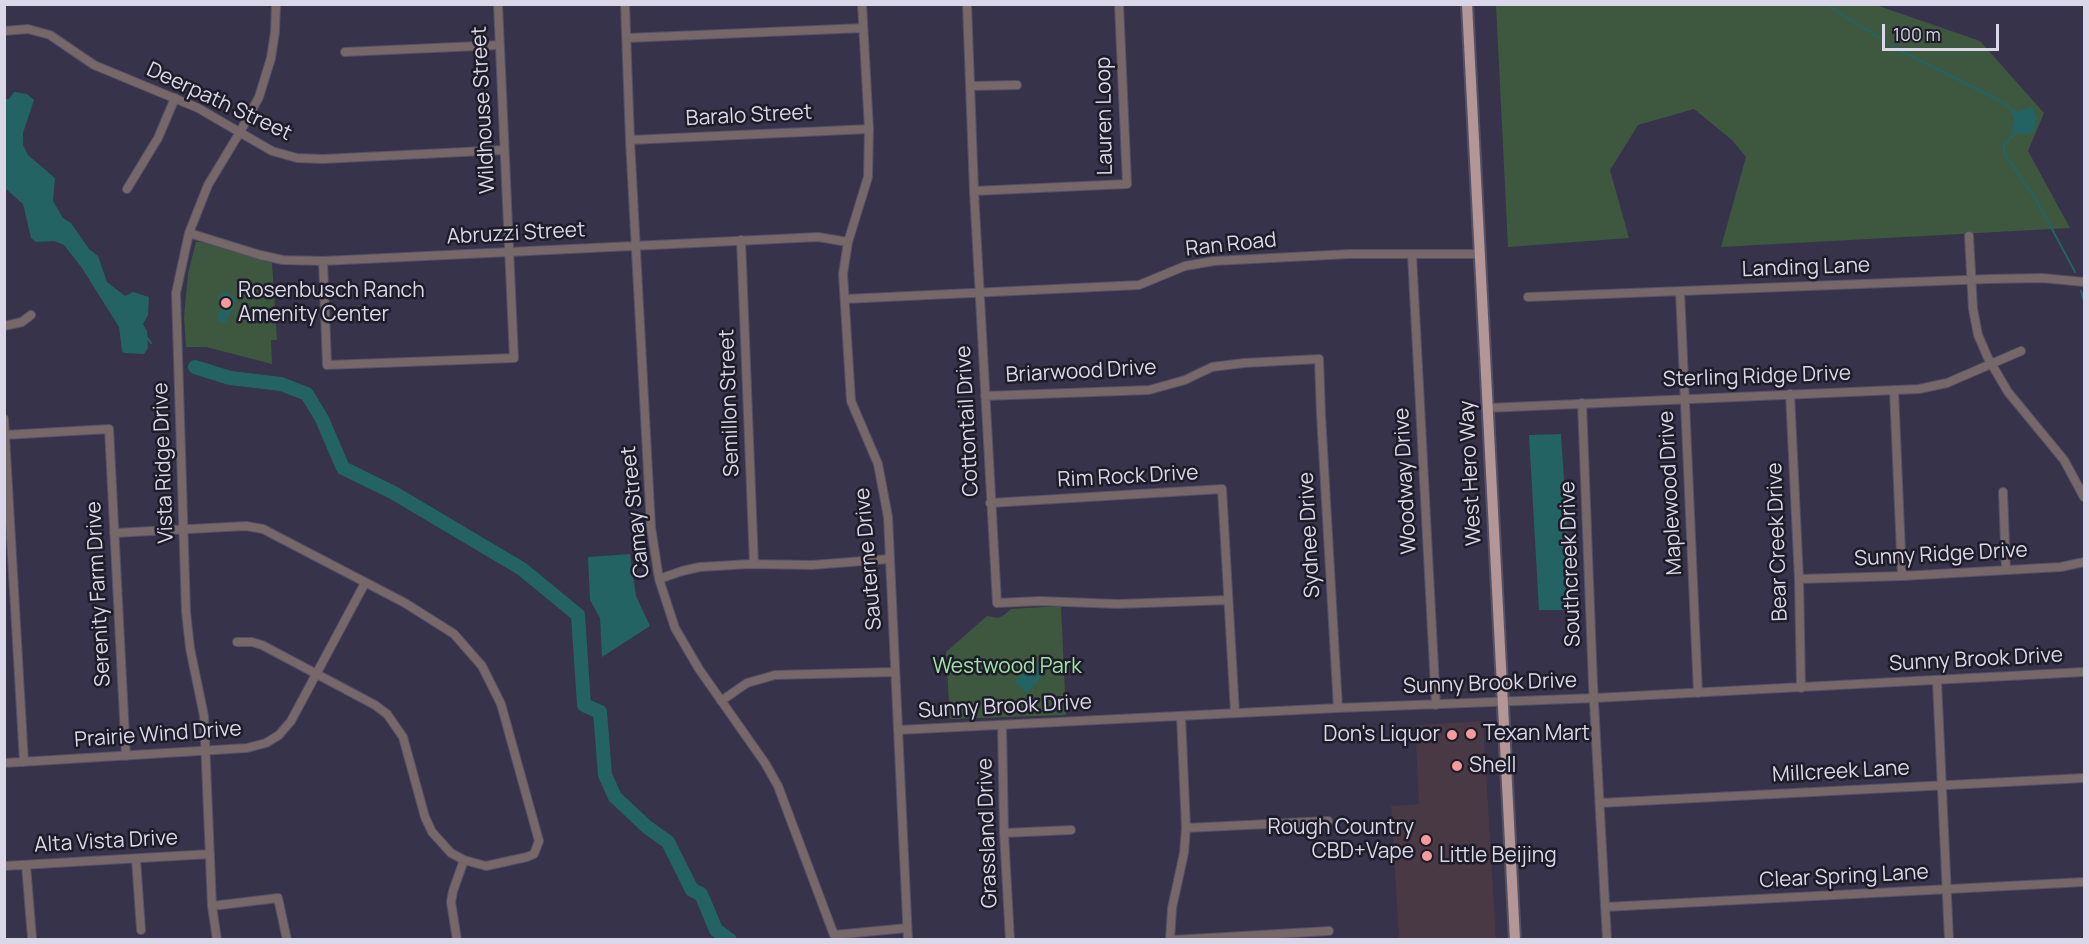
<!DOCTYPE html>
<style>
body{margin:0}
#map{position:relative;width:2089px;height:944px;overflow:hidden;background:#36334b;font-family:Manrope,sans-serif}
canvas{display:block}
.frame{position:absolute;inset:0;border:6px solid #dad8e8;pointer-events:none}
.scale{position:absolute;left:1882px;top:24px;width:117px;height:27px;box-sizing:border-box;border:3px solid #dad8e8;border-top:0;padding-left:8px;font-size:18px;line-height:21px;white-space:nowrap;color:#dad8e8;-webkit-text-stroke:4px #1e1c28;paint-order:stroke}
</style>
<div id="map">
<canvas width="2089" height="944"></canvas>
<div class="frame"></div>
<div class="scale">100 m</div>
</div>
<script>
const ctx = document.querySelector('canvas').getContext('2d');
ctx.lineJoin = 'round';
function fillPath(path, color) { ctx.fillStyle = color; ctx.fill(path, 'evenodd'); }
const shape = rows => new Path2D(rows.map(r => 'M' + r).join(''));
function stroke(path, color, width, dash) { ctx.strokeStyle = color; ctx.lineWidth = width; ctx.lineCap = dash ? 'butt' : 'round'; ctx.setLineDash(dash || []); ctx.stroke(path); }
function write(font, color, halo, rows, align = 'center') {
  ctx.font = font + ' Manrope,sans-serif'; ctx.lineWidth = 5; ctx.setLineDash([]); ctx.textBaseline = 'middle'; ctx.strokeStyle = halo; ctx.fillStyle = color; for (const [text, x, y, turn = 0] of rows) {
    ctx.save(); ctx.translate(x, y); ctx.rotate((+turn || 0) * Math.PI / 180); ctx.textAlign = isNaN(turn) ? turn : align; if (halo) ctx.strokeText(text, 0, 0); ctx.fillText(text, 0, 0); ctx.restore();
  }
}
const commercial = shape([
 [1483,721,1496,939,1399,939,1391,806,1419,804,1415,725]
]);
const green = shape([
 [1496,5,1876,5,1980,41,2044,113,2028,151,2070,228,1721,247,1746,157,1732,140,1694,109,1638,125,1610,170,1629,238,1508,247],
 [196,242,201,242,272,263,277,340,271,340,272,364,206,347,186,347,184,317,188,274],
 [1061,606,1066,715,950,719,946,652,987,616,998,618,1004,615,1011,609]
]);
const water = shape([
 [14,92,27,94,34,100,23,133,23,145,28,155,55,178,53,201,63,218,71,223,89,249,98,256,107,282,125,296,133,292,149,297,148,315,143,324,147,331,148,348,144,354,124,353,122,351,119,327,82,268,64,245,54,241,36,242,31,238,23,204,5,188,5,99,9,99],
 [2030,107,2033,107,2037,119,2035,128,2032,133,2021,134,2012,130,2014,118,2009,108,2018,112],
 [225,292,235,297,236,302,226,322,220,323,217,318,222,307,218,296],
 [1561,434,1571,584,1567,610,1539,610,1529,435],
 [630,554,636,596,650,626,602,657,600,618,590,600,588,557],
 [1034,661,1046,672,1027,693,1015,682]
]);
const stream = shape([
 [1825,4,1899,50,2006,104,2010,109],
 [2017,131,2004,145,2004,153,2037,201,2075,272],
 [2081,291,2084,301],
 [146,336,151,343]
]);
const river = shape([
 [195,367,230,378,281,384,307,394,322,419,343,468,394,493,522,569,578,615,584,705,600,712,605,775,615,797,647,827,668,842,692,890,701,894,716,930,730,940]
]);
const minor = shape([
 [625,4,630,140,651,527,659,579,675,628,699,669,765,763,778,786,834,935,907,928],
 [862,4,869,129,868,177,848,242,843,274,851,401,878,464,888,517,908,940],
 [967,4,974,191,997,603,1040,601,1118,604,1228,600],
 [4,31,28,29,50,35,94,65,198,108,272,151,297,158,323,159,504,150],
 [627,38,863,28],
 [345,52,500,45],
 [971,86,1017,85],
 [630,140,869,129],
 [127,189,158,138,175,98],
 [974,191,1127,184,1119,4],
 [189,233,260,255,283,260,323,261,818,237,848,242],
 [1969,236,1973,309,1978,335,1988,358,2008,392,2064,460,2084,497],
 [741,240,754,564],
 [1412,255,1436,705],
 [323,261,327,365,514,358,498,4],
 [1680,291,1698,693],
 [1528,297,1989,279,2042,278,2084,282],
 [845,299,1139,285,1185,266,1214,261,1349,254,1480,254],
 [4,326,22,322,31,315],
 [1894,390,1902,576],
 [1790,394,1799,579,1801,688],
 [985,396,1149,390,1185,380,1212,367,1244,363,1319,359,1321,415,1338,708],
 [1582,403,1593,684,1607,940],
 [1487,408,1919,389,1947,383,2021,351],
 [4,419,24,762],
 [4,435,109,429,126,756],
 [2003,492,2006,570],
 [990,503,1222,489,1235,713],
 [114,533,246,526,263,529,405,603,454,634,482,666,501,704,539,841,534,854,527,857,486,866,464,860,451,853,432,832,425,817,403,737,387,714,375,705,262,645,252,642,237,642],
 [659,579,682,571,700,567,750,564,812,565,889,559],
 [1799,579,1902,576,2061,567,2084,562],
 [1937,681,1949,940],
 [721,701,747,683,775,675,895,672],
 [1002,725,1004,833,1010,940],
 [898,730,1338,708,1595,698,2084,672],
 [4,763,247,748,266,743,279,735,291,721,365,583],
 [1600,803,2084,778],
 [1186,828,1328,821],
 [1004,833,1071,830],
 [136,859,141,930],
 [26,865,32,938],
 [4,866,210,854],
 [212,906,278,898,287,940],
 [1605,907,2084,882],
 [217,940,212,906,204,716,190,648,186,612,176,293,189,233,208,185,240,132,259,97,271,58,275,32,276,4],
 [457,940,451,902,453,891,464,860],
 [1170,940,1172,908,1184,853,1186,828,1181,716],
 [1173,940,1329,931]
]);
const major = shape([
 [1467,4,1515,940]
]);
const markers = [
 [226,303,6,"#f59b9e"],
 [1471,734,6,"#f59b9e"],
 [1452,735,6,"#f59b9e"],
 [1457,766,6,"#f59b9e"],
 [1426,840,6,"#f59b9e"],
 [1427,856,6,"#f59b9e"]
];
const streetNames = [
 ["Deerpath Street",219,102,25],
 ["Wildhouse Street",484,110,-93],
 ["Baralo Street",749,116,-3],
 ["Lauren Loop",1105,116,-91],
 ["Abruzzi Street",516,234,-3],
 ["Ran Road",1231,245,-6],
 ["Landing Lane",1806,268,-2],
 ["Briarwood Drive",1081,372,-3],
 ["Sterling Ridge Drive",1757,377,-2],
 ["Semillon Street",730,403,-92],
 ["Cottontail Drive",968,421,-93],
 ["Vista Ridge Drive",164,463,-92],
 ["West Hero Way",1471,473,-93],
 ["Rim Rock Drive",1128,477,-3],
 ["Woodway Drive",1406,481,-93],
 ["Maplewood Drive",1671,493,-93],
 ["Camay Street",636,512,-96],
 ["Sydnee Drive",1310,535,-93],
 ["Bear Creek Drive",1778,542,-92],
 ["Sunny Ridge Drive",1941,555,-3],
 ["Sauterne Drive",869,559,-95],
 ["Southcreek Drive",1571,564,-92],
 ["Serenity Farm Drive",99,594,-93],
 ["Sunny Brook Drive",1976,660,-3],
 ["Sunny Brook Drive",1490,684,-2],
 ["Sunny Brook Drive",1005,707,-3],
 ["Prairie Wind Drive",158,735,-4],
 ["Millcreek Lane",1841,772,-3],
 ["Grassland Drive",988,833,-92],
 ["Alta Vista Drive",106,842,-3],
 ["Clear Spring Lane",1844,877,-3]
];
const poiNames = [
 ["Rosenbusch Ranch",238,291],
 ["Amenity Center",238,315],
 ["Texan Mart",1483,734],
 ["Don's Liquor",1440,735,"right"],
 ["Shell",1469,766],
 ["Rough Country",1414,828,"right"],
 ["CBD+Vape",1414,852,"right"],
 ["Little Beijing",1439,856]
];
const parkNames = [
 ["Westwood Park",1007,667]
];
fillPath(commercial, '#483945');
fillPath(green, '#3e5840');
fillPath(water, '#236364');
stroke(stream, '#236364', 2);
stroke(river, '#236364', 14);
stroke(minor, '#545167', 10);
stroke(major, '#545167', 14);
stroke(minor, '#766768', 8);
stroke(major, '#b49697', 10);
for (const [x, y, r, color] of markers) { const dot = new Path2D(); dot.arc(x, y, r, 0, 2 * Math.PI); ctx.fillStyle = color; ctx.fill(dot); stroke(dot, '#1e1c28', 2); }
write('21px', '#dad8e8', '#1e1c28', streetNames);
write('21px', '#dad8e8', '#1e1c28', poiNames, 'left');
write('21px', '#9fe3a5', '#1e1c28', parkNames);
</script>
